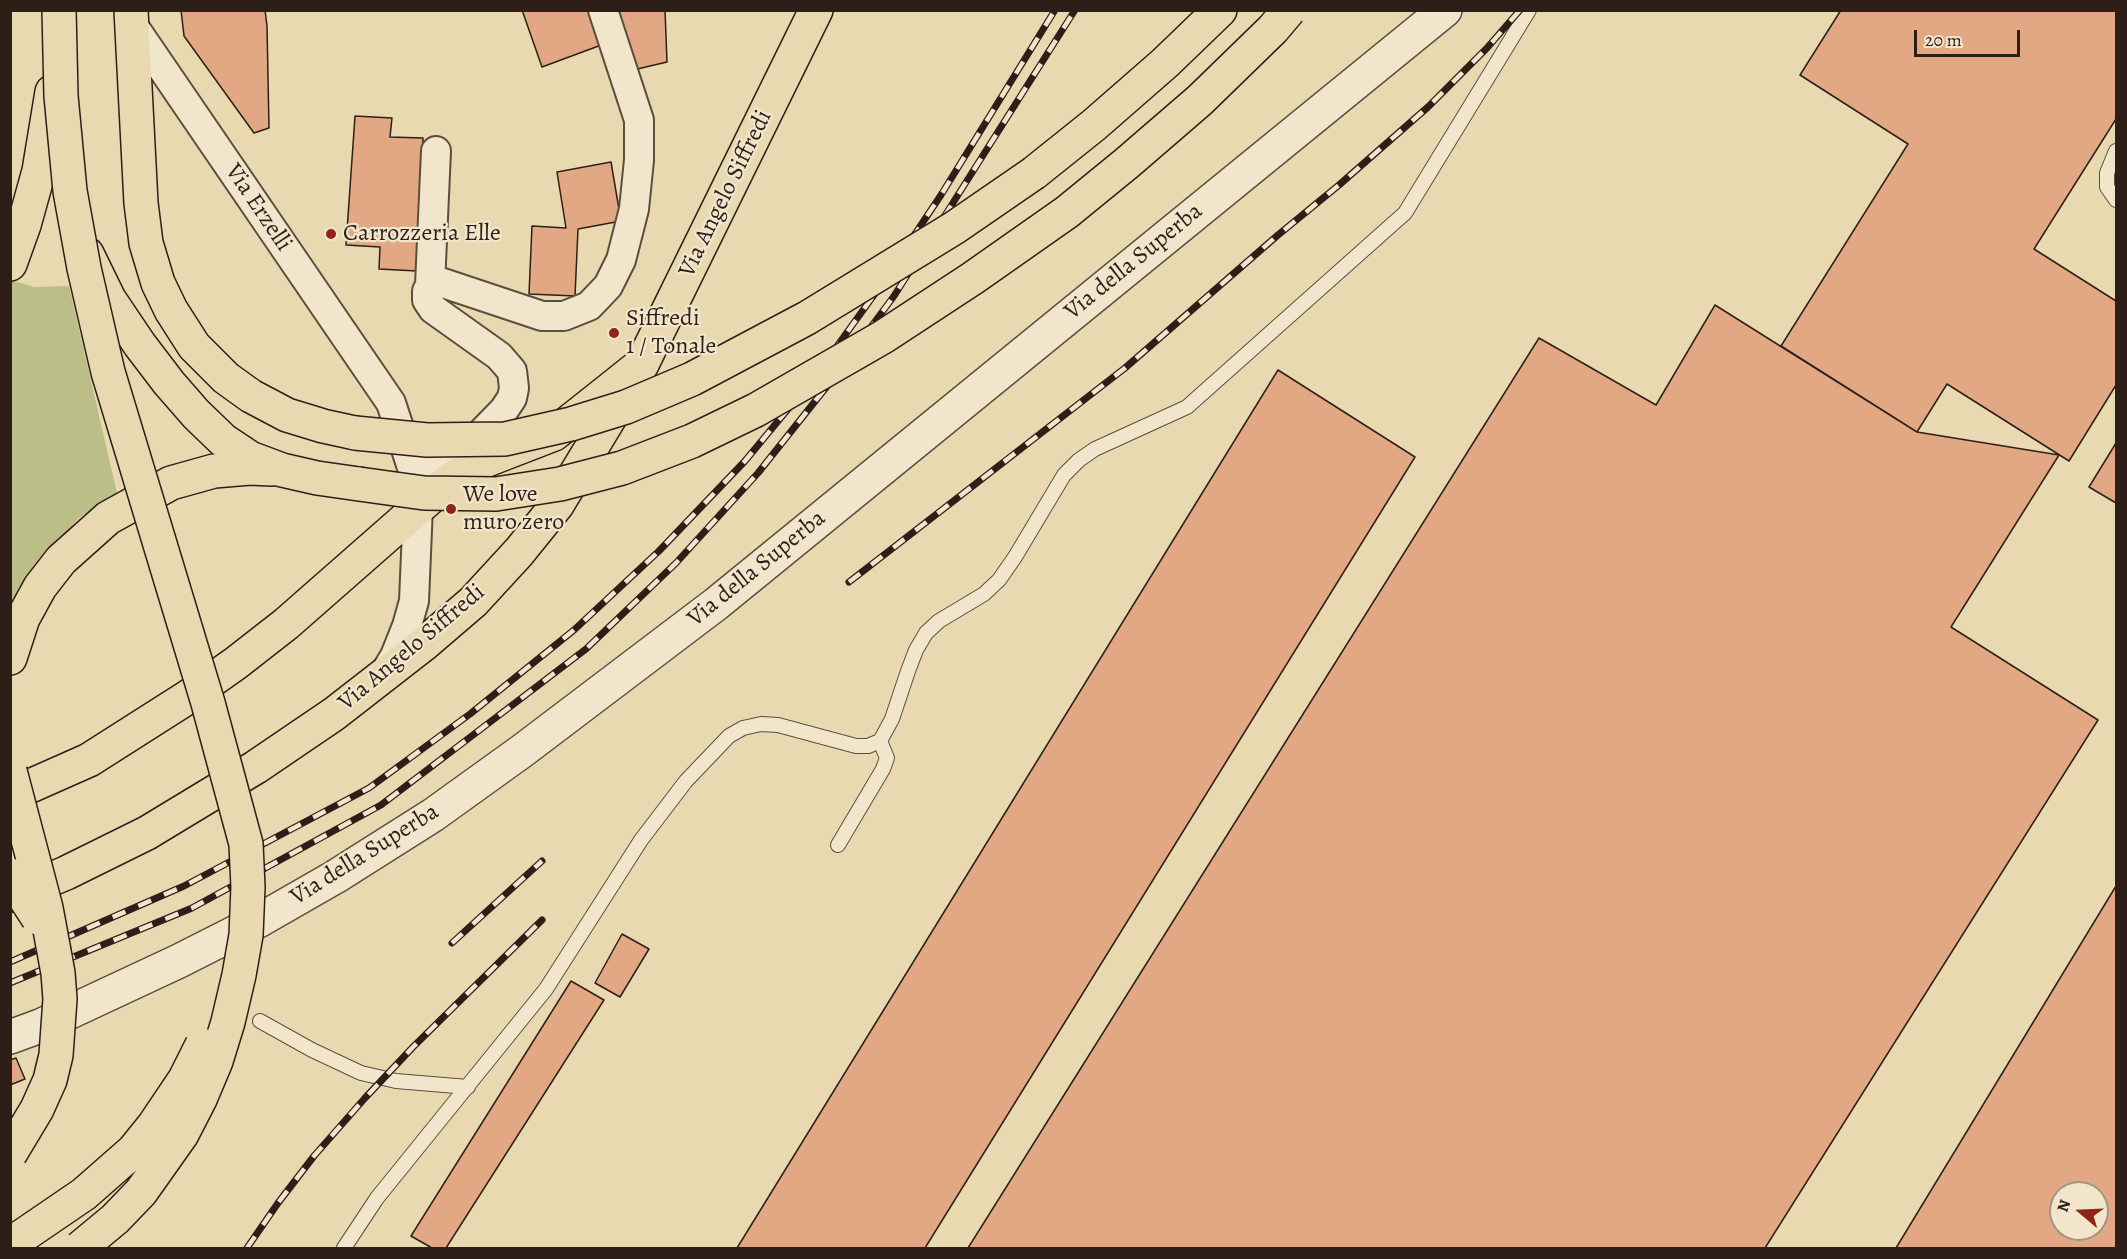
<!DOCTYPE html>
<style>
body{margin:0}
#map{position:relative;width:2127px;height:1259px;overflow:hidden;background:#e9d9b1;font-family:Alegreya,serif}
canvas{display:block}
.frame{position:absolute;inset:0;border:12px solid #2d1f18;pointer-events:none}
.north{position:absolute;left:2049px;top:1181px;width:60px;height:60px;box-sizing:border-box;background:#f1e6cc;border:2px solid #a39684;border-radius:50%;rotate:289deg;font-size:16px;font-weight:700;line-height:24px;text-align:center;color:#2d1f18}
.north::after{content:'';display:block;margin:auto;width:21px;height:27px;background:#8f2418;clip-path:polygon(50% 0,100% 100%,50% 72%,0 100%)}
.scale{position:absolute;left:1914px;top:30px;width:106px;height:27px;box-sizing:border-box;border:3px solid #2d1f18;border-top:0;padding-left:8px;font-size:18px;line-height:21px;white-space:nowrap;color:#2d1f18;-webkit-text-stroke:4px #f1e6cc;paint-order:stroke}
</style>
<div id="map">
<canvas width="2127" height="1259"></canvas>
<div class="frame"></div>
<div class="north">N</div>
<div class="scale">20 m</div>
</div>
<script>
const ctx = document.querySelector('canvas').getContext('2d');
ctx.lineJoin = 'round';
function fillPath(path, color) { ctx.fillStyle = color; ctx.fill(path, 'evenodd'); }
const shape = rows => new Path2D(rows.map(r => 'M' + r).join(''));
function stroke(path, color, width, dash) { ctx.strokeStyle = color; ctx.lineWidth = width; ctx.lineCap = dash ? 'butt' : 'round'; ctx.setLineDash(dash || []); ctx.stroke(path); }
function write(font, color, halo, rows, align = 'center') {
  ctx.font = font + ' Alegreya,serif'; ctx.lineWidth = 4.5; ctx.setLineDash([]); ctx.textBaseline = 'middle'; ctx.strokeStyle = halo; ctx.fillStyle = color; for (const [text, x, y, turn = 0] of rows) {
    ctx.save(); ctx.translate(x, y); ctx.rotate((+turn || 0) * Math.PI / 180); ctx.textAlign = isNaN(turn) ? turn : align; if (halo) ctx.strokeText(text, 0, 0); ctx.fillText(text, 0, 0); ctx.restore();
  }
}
const green = shape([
 [11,280,34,287,69,286,117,493,79,518,50,549,11,614]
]);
const building = shape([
 [181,10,265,10,267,26,269,128,254,133,184,36,181,10],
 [522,10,592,10,604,44,542,67,522,10],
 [616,10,665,10,667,62,633,70,616,10],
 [1841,10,2116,10,2116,119,2034,249,2116,301,2116,385,2069,461,1947,384,1917,432,1781,346,1908,144,1800,75,1841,10],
 [355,116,392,118,390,137,423,138,417,271,379,269,380,247,346,245,355,116],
 [611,162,621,221,578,229,575,296,529,294,532,226,566,228,557,172,611,162],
 [1715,305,1917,432,2059,455,1951,627,2098,720,1765,1248,968,1248,1539,338,1656,405,1715,305],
 [1278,370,1415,457,925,1248,737,1248,1278,370],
 [2116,443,2116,503,2089,487,2116,443],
 [2116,886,2116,1248,1896,1248,2116,886],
 [2061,1193,2097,1193,2097,1229,2061,1229,2061,1193],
 [622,934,649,949,620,997,595,983,622,934],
 [571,981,604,1000,446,1248,432,1248,411,1236,571,981],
 [16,1058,25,1079,10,1085,10,1060,16,1058]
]);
const service = shape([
 [2116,151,2107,173,2107,187,2116,200],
 [838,845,883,769,887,758,880,741,892,719,908,671,916,650,926,633,939,621,984,594,999,580,1015,557,1064,475,1079,460,1095,449,1187,407,1405,213,1529,10],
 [260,1021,312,1050,361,1073,396,1081,468,1087],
 [344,1248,377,1198,546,989,641,840,686,781,729,736,743,728,761,724,778,725,856,746,868,746,880,741]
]);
const minor = shape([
 [132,16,132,24,391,403,415,477,418,506,414,601,407,626,395,656,384,674],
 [430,285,436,151],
 [415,477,471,444,504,410,512,398,514,388,512,371,499,356,433,309,427,300,427,291,432,282,437,281,542,316,564,316,589,306,608,286,621,260,634,209,639,160,639,120,603,10]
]);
const tertiary = shape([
 [10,1037,40,1026,179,961,260,920,335,877,433,815,522,751,716,604,1445,10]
]);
const primary = shape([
 [14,895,66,873,147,833,256,767,334,714,424,644,473,602,519,552,557,505,642,364,816,10]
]);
const trunk = shape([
 [131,10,141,203,146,243,158,283,171,310,194,346,226,378,251,396,287,415,323,426,355,433],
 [1034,173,1094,125,1165,63,1220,10],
 [87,254,109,299,140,345,169,383,196,414,223,440,250,458,282,470,317,478,359,484],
 [10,264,24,225,39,171,52,92],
 [10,658,23,618,40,587,61,560,108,518,171,483,214,471,250,468,272,469],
 [10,795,89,760,188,697,236,663,286,624,450,480,474,465,554,434,642,364]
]);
const rail = shape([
 [849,582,1125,368,1278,235,1339,185,1428,107,1487,48,1520,10],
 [452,943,542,861],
 [10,962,184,886,369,788,470,714,574,630,659,551,745,461,817,374,879,288,941,195,1055,10],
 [10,983,192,908,381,805,586,649,676,563,758,473,828,385,894,296,1075,10],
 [247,1248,278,1203,314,1156,365,1098,413,1047,542,920]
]);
const trunkBridge = shape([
 [59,10,61,96,70,191,84,268,108,372,208,703,246,844,248,887,246,935,239,975,228,1022,216,1061,200,1099,182,1134,141,1192,115,1219,80,1248],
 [355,433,427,440,505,439,571,424,626,407,692,379,807,318,954,228,1034,173],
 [359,484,424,493,496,494,560,484,622,468,692,441,756,410,883,337,973,278,1067,212,1127,163,1200,100,1273,29,1289,10],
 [10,771,46,908,58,973,60,999,56,1055,50,1080,37,1109,10,1154],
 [10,875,38,918],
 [21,1237,84,1194,133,1151,154,1125,185,1079,202,1045]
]);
const markers = [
 [331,234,6,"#8f2418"],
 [614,333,6,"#8f2418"],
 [451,509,6,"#8f2418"]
];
const streetNames = [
 ["Via Angelo Siffredi",726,194,-64],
 ["Via Erzelli",258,208,56],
 ["Via della Superba",1134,262,-39],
 ["Via della Superba",757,569,-39],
 ["Via Angelo Siffredi",412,648,-40],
 ["Via della Superba",365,855,-32]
];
const poiNames = [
 ["Carrozzeria Elle",343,234],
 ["Siffredi",626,319],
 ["1 / Tonale",626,347],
 ["We love",463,495],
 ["muro zero",463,523]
];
fillPath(green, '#bcbe88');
fillPath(building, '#e2a783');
stroke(building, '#2d1f18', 1.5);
stroke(service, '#5c4e3e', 16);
stroke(minor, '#5c4e3e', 32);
stroke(tertiary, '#5c4e3e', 36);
stroke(primary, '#2d1f18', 36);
stroke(trunk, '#2d1f18', 36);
stroke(service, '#f1e6cc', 14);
stroke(minor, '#f1e6cc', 28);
stroke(tertiary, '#f1e6cc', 33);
stroke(primary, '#e9d9b1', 33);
stroke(trunk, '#e9d9b1', 33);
stroke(rail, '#2d1f18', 7);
stroke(rail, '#f1e6cc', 4.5, [14]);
stroke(trunkBridge, '#2d1f18', 36, []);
stroke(trunkBridge, '#e9d9b1', 33);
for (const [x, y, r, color] of markers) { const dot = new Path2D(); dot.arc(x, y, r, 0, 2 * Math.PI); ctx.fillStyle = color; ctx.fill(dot); stroke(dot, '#f1e6cc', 2); }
write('24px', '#2d1f18', '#f1e6cc', streetNames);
write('24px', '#2d1f18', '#f1e6cc', poiNames, 'left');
</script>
